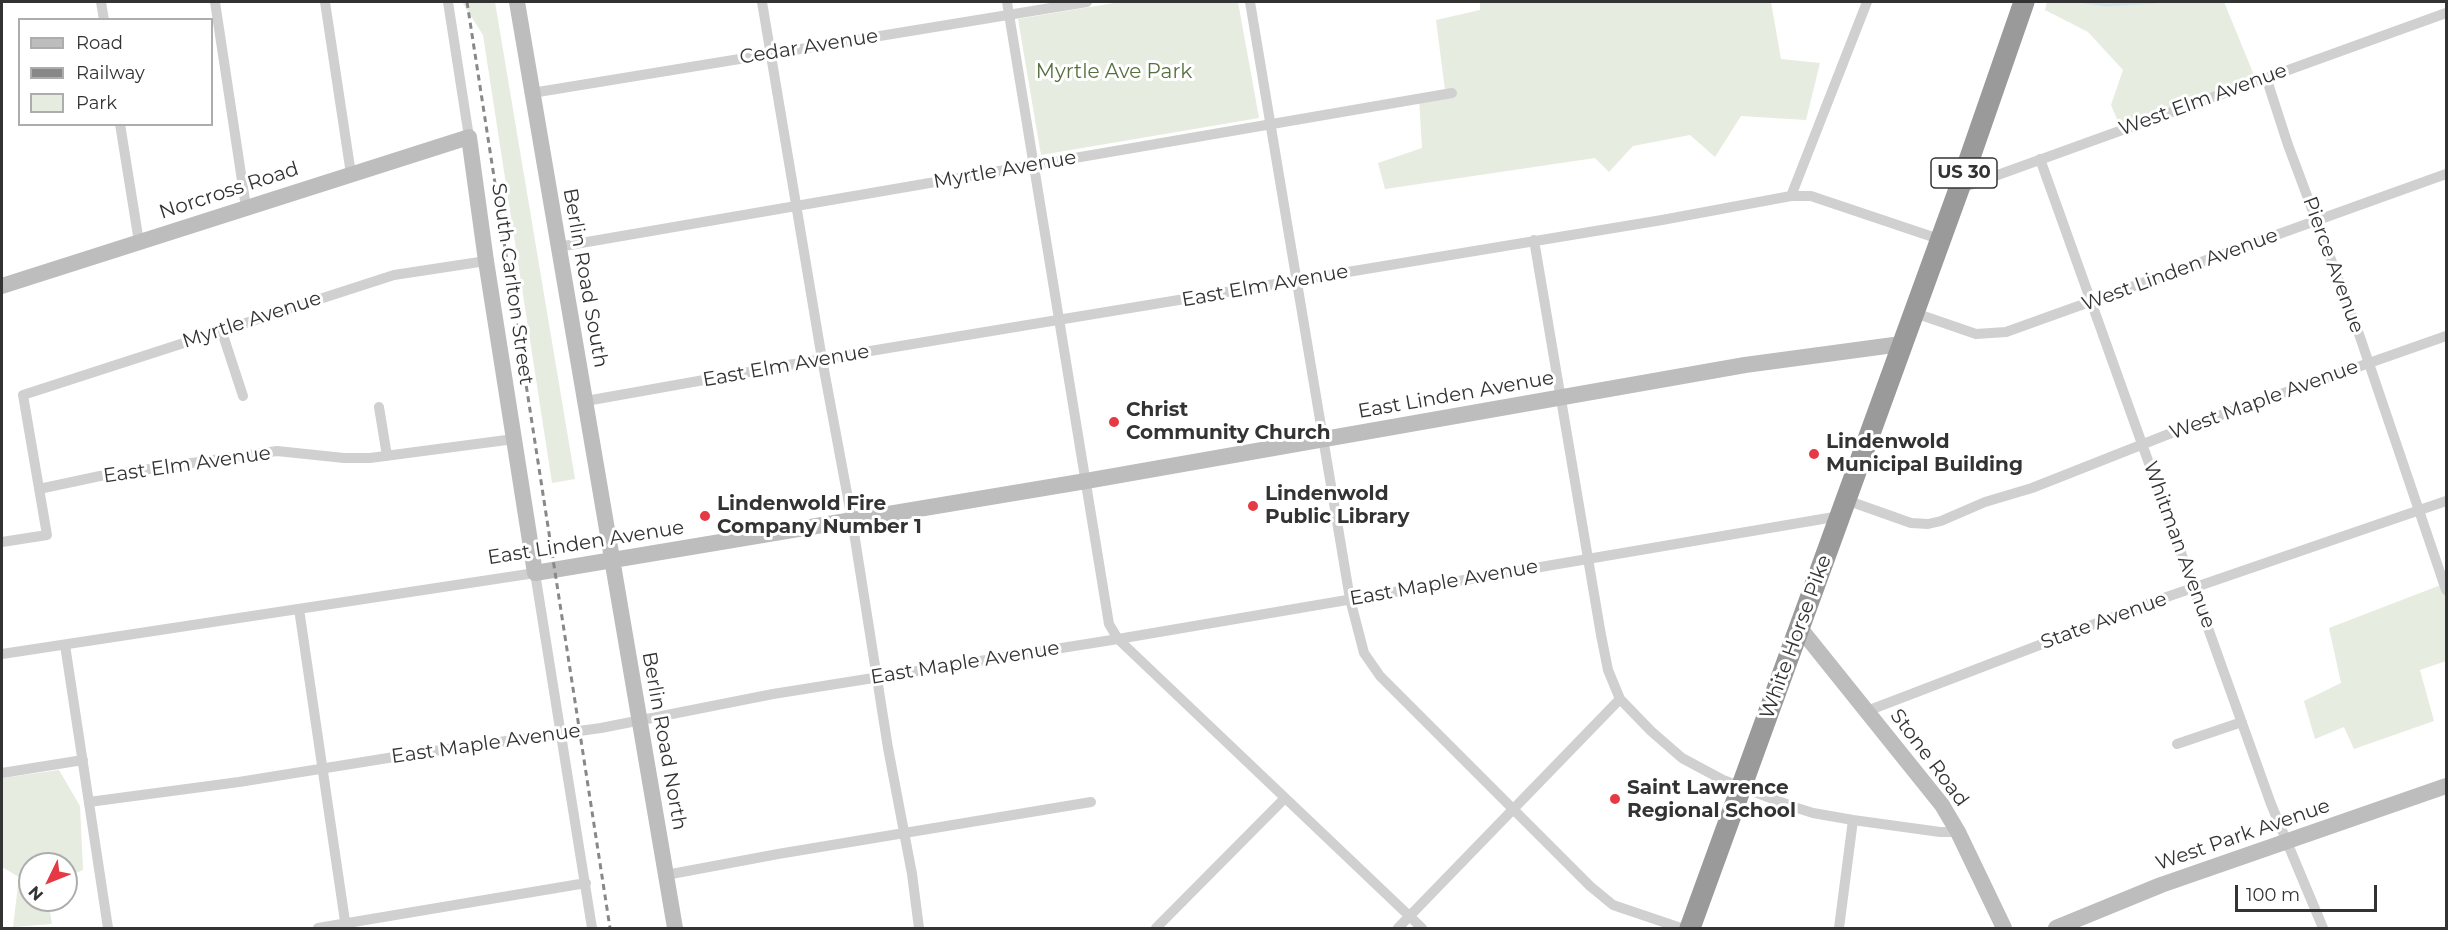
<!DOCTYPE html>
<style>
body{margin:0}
#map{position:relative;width:2448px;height:930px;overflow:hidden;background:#fff;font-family:Montserrat,sans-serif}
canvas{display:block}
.frame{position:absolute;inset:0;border:3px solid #333;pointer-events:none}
.legend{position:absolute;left:18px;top:18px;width:195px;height:108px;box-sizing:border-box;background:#fff;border:2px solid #adadad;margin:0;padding:8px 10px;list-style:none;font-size:18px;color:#333}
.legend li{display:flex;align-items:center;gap:12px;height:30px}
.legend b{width:30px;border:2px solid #adadad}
.north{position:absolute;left:18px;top:852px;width:60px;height:60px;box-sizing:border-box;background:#fff;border:2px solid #adadad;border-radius:50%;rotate:227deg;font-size:16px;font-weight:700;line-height:24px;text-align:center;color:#333}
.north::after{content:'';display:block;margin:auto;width:21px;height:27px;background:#e63946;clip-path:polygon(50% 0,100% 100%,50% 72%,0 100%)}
.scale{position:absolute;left:2235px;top:885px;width:142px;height:27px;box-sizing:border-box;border:3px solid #333;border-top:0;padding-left:8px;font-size:18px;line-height:21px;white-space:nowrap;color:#333;-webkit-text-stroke:4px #fff;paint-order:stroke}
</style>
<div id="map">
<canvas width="2448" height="930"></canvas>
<div class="frame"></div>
<ul class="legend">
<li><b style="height:8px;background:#bdbdbd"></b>Road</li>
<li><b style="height:8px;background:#888"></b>Railway</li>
<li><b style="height:16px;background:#e6ecdf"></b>Park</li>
</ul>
<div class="north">N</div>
<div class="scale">100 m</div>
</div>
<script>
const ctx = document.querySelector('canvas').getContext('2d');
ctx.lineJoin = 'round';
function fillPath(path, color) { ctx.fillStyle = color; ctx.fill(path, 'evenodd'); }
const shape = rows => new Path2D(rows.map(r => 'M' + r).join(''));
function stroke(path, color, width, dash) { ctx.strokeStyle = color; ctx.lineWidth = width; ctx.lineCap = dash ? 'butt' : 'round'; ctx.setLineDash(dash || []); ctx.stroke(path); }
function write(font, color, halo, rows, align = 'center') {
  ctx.font = font + ' Montserrat,sans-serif'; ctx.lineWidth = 6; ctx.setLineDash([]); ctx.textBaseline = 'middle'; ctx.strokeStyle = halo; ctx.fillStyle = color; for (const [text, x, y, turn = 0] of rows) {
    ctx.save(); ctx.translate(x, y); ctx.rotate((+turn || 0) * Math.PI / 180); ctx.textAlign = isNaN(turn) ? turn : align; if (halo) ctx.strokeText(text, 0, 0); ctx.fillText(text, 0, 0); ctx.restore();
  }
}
const green = shape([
 [462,2,495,2,575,479,552,483,483,35],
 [1120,2,1238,2,1259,118,1041,155,1018,19],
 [1480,2,1771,2,1781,59,1820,63,1806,120,1741,116,1715,157,1690,135,1633,146,1609,172,1595,158,1385,189,1378,163,1422,148,1419,98,1445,90,1436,20,1480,10],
 [2047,2,2224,2,2256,80,2122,131,2111,105,2123,70,2088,32,2045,10],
 [2446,583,2446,661,2420,670,2434,721,2354,749,2344,727,2315,739,2304,701,2341,683,2329,628],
 [59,770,80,806,83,870,66,877,66,864,30,864,30,900,48,900,52,924,13,927,19,877,2,867,3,778]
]);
const stream = shape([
 [2085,2,2106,5,2155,2]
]);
const street = shape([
 [101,2,104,20],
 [215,2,246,207],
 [325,2,351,174],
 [448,2,469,137],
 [762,2,822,359,852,520,888,748,912,874,919,928],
 [1007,2,1109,624,1118,639,1422,928],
 [1250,2,1350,599,1364,653,1380,676,1590,886,1613,905,1681,928],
 [2266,77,2288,145,2360,337,2446,590],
 [532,93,1087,2],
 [120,124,139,242],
 [2040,159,2271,804,2323,928],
 [1959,189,2446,13],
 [1791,196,1867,2],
 [1534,240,1601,635,1608,670,1620,699,1651,731,1682,758,1723,780,1794,807,1813,813,1853,820,1940,832,1958,832],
 [558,247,1452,93],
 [1912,312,1976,334,2006,332,2446,174],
 [221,329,243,396],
 [586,401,822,359,1662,220,1791,196,1811,196,1939,239],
 [379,407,387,456],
 [39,489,100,476,277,451,344,458,370,458,514,439],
 [1846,500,1911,523,1928,524,1941,521,1985,502,2032,488,2184,428,2446,336],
 [2,542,47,535,23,395,394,275,486,261],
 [299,609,346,928],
 [65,645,108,928],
 [2,654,535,573,592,928],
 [1867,711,2152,602,2446,501],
 [2177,744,2242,722],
 [2,773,83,760],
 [89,802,239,782,419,753,601,728,773,694,1118,639,1840,516],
 [666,875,778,854,1091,802],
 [318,928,586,883],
 [1156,928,1285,798],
 [1398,928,1620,699],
 [1839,928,1853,820]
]);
const secondary = shape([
 [517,2,675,928],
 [2,286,469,137,486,261,535,573,1086,481,1745,365,1901,344],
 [1799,627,1942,805,1958,832,2004,928],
 [2056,928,2161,885,2446,786]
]);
const highway = shape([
 [1690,928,1959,189,2024,2]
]);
const rail = shape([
 [467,2,610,928]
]);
const markers = [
 [1114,422,6,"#e63946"],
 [1814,454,6,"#e63946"],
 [1253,506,6,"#e63946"],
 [705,516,6,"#e63946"],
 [1615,799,6,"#e63946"]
];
const shields = [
 [1964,173,66]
];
const shieldNames = [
 ["US 30",1964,173]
];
const streetNames = [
 ["Cedar Avenue",809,47,-9],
 ["West Elm Avenue",2203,100,-20],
 ["Myrtle Avenue",1005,170,-10],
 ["Norcross Road",229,191,-18],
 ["Pierce Avenue",2333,265,70],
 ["West Linden Avenue",2180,270,-20],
 ["Berlin Road South",585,278,80],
 ["South Carlton Street",512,284,82],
 ["East Elm Avenue",1265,286,-10],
 ["Myrtle Avenue",252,320,-18],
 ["East Elm Avenue",786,366,-10],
 ["East Linden Avenue",1456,395,-10],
 ["West Maple Avenue",2264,400,-20],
 ["East Elm Avenue",187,465,-8],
 ["East Linden Avenue",586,543,-9],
 ["Whitman Avenue",2179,545,70],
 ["East Maple Avenue",1444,583,-10],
 ["State Avenue",2104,621,-20],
 ["White Horse Pike",1796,637,-70],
 ["East Maple Avenue",965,663,-9],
 ["Berlin Road North",664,741,80],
 ["East Maple Avenue",486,744,-8],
 ["Stone Road",1929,758,53],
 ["West Park Avenue",2243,835,-19]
];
const parkNames = [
 ["Myrtle Ave Park",1114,72]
];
const poiNames = [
 ["Christ",1126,410],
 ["Community Church",1126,433],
 ["Lindenwold",1826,442],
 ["Municipal Building",1826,465],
 ["Lindenwold",1265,494],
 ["Public Library",1265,517],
 ["Lindenwold Fire",717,504],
 ["Company Number 1",717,527],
 ["Saint Lawrence",1627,788],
 ["Regional School",1627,811]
];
fillPath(green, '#e6ecdf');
stroke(stream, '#cfe2ee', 3);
stroke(street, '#d0d0d0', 10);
stroke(secondary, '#bdbdbd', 16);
stroke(highway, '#9a9a9a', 21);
stroke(rail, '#888', 3, [6, 4.5]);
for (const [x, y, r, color] of markers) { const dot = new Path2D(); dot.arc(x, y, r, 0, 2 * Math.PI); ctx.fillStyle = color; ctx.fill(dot); stroke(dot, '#fff', 2); }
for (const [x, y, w] of shields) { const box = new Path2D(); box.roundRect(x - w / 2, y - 15, w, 30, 4.5); ctx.fillStyle = '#fff'; ctx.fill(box); stroke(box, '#333', 1.5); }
write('bold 18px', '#333', null, shieldNames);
write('20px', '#333', '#fff', streetNames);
write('20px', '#56703f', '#fff', parkNames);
write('bold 20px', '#333', '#fff', poiNames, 'left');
</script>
